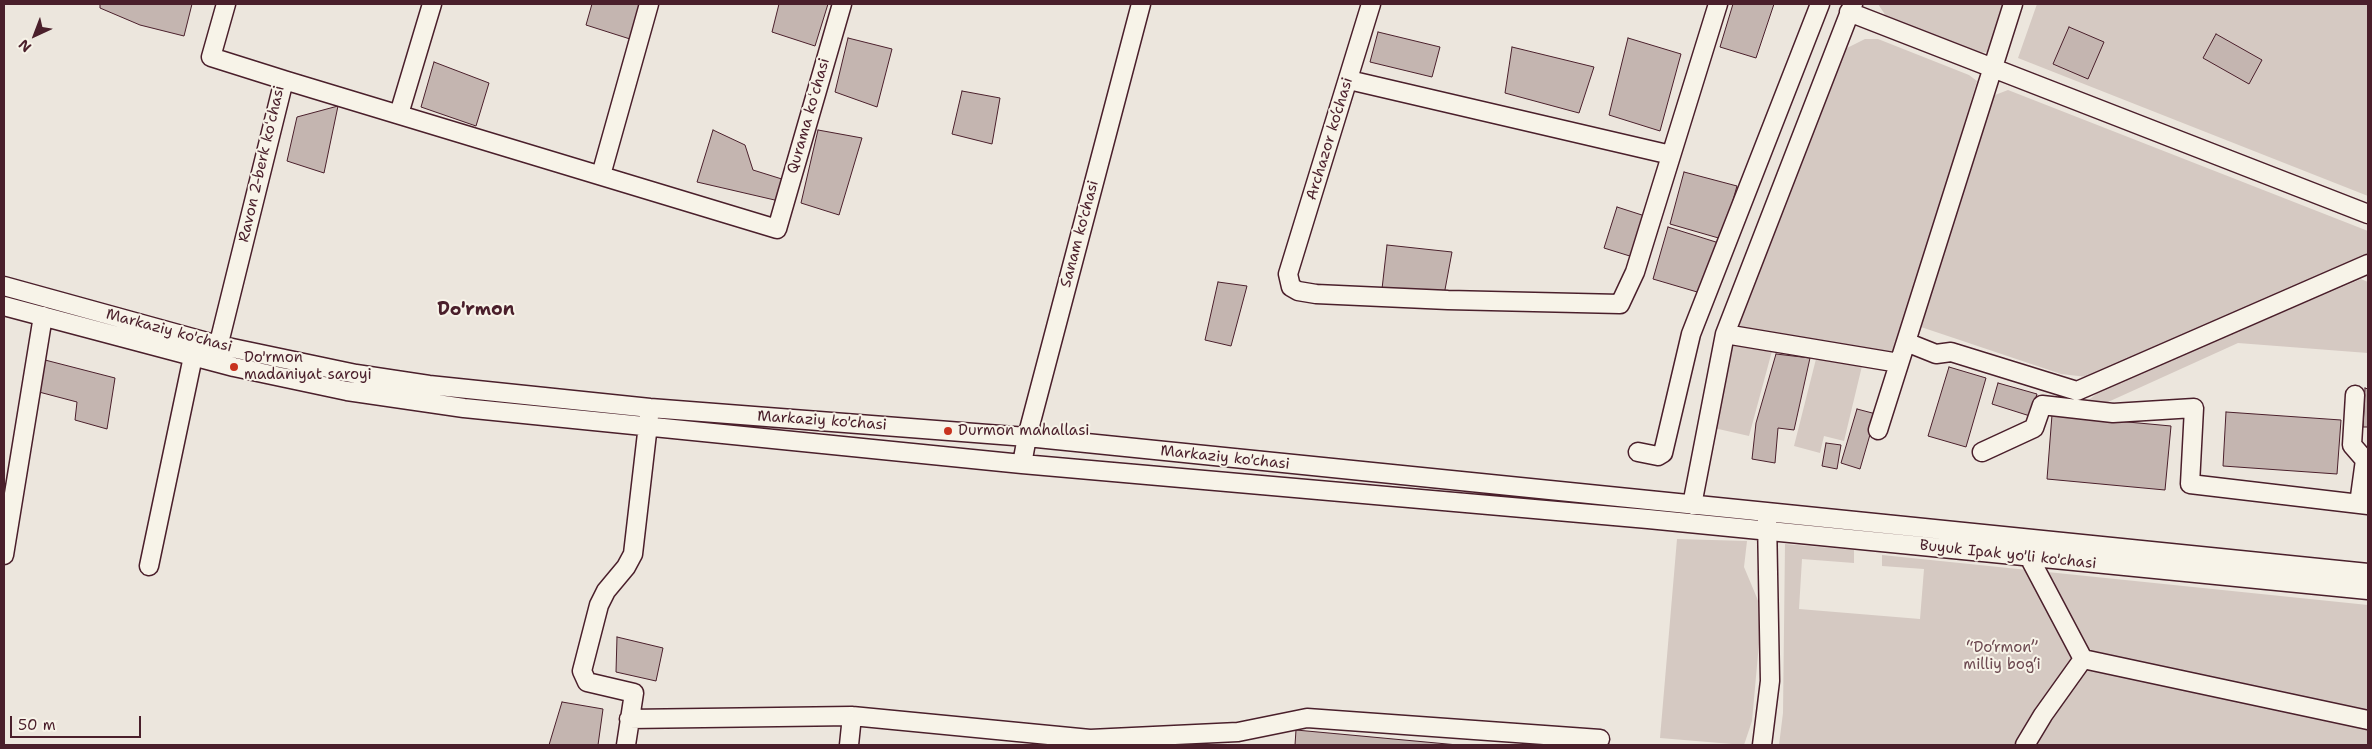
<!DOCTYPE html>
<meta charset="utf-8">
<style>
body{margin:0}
#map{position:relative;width:2372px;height:749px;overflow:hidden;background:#ece6dd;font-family:"Shantell Sans",sans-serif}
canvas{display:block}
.frame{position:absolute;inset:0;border:5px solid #4a1f2b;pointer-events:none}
.north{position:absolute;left:10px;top:10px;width:50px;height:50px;-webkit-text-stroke:4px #f7f3e8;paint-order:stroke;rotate:223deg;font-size:14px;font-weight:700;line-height:20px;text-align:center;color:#4a1f2b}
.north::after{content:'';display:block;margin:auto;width:18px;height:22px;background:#4a1f2b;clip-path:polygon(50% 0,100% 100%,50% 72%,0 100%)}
.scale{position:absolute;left:10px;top:716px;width:131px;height:22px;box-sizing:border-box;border:2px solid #4a1f2b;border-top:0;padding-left:6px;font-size:15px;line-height:18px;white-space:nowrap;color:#4a1f2b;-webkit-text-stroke:4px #f7f3e8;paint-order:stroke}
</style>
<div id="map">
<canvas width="2372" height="749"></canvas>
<div class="frame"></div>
<div class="north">N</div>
<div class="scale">50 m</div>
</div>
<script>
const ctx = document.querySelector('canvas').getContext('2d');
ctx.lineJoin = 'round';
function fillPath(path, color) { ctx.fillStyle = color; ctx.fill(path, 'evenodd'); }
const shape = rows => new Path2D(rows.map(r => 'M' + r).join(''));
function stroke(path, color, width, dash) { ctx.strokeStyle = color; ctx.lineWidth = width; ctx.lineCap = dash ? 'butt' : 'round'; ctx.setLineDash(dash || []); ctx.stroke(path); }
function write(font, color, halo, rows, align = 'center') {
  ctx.font = font + ' "Shantell Sans",sans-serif'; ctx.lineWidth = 4; ctx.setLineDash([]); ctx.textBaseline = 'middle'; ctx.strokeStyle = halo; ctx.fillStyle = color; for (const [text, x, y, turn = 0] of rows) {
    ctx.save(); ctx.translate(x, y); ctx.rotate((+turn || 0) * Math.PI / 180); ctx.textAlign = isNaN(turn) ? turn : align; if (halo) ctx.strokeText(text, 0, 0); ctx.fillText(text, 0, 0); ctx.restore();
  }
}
const green = shape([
 [1878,4,2003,4,1988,52,1978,53,1888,19],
 [2037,4,2368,4,2368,196,2018,58],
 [1865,39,1878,39,1969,75,1977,81,1895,353,1735,330,1845,49],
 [2008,90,2368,231,2368,255,2134,359,2087,377,2061,374,1918,326,1990,101,1995,95],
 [2361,279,2368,282,2368,353,2238,343,2097,407,2085,403,2101,390],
 [1730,343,1772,351,1749,436,1714,428],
 [1816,359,1862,366,1844,441,1824,436,1820,453,1794,446],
 [1677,539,1747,541,1744,567,1762,610,1752,721,1744,745,1660,738],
 [1785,544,1854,550,1854,563,1802,559,1799,609,1920,619,1924,569,1882,566,1882,555,2368,605,2368,745,1779,745,1783,713]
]);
const building = shape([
 [100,4,192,4,184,36,140,25,100,8,100,4],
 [592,4,641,4,630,39,586,25,592,4],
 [779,4,828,4,815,46,772,32,779,4],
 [1733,4,1774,4,1756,58,1720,47,1733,4],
 [2069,27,2104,42,2088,79,2053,64,2069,27],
 [1378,32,1440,47,1432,77,1370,62,1378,32],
 [2216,34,2262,60,2249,84,2203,58,2216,34],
 [848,38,892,49,877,107,835,92,848,38],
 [1628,38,1681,54,1660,131,1609,115,1628,38],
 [1512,47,1594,67,1579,113,1505,93,1512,47],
 [434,62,489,83,476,126,421,107,434,62],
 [962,91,1000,98,992,144,952,134,962,91],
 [338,106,324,173,287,161,297,117,338,106],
 [713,130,745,145,753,170,785,180,779,201,697,182,713,130],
 [818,130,862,138,839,215,801,203,818,130],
 [1684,172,1737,186,1722,239,1670,224,1684,172],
 [1617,207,1645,216,1633,257,1604,248,1617,207],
 [1668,227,1719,243,1704,294,1653,279,1668,227],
 [1387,245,1452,252,1444,295,1382,289,1387,245],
 [1218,282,1247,286,1231,346,1205,340,1218,282],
 [1776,354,1810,358,1794,430,1778,428,1775,463,1752,459,1756,423,1776,354],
 [45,360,115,378,107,429,75,420,77,402,39,392,45,360],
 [1949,367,1986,378,1966,447,1928,436,1949,367],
 [1998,383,2037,394,2030,416,1992,404,1998,383],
 [2365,388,2368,389,2368,427,2363,427,2365,388],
 [1857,409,1876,414,1860,469,1841,463,1857,409],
 [2226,412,2341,420,2337,474,2223,466,2226,412],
 [2052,415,2171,426,2165,490,2047,479,2052,415],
 [1826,443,1841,445,1837,469,1822,466,1826,443],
 [617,637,663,648,656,681,616,672,617,637],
 [562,702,603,709,598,745,549,745,562,702],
 [1296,730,1458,745,1295,745,1296,730]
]);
const minor = shape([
 [1371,4,1288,274,1291,287,1298,291,1316,294,1448,300,1620,304,1635,272,1718,4],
 [1849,12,2368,214],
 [284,80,777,229,842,4],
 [1349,80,1671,155],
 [399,114,432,4],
 [601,175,649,4],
 [4,286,218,345,356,374,429,385,650,408,1027,437,2368,573],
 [4,306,234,367,347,391,464,408,1022,464,1648,519,2368,590],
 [1725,334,1899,363],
 [1906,342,1936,354,1951,352,2077,391,2368,264],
 [216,355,284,80,211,57,226,4],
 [2355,395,2352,445,2365,460,2359,504],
 [1878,430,2013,4],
 [1638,452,1658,456,1663,453,1691,334,1820,4],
 [1982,452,2034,428,2042,405,2113,413,2194,408,2190,484,2368,505],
 [1022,464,1027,437,1141,4],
 [1692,505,1725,334,1853,4],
 [2029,547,2029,557,2083,659,2368,720],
 [4,555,43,316],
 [149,566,195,347],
 [629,719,852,716,1090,739,1238,732,1307,718,1600,739],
 [626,745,634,693,587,682,582,671,599,605,606,591,626,567,633,554,649,416],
 [849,745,852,716],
 [1762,745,1770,681,1767,519],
 [2025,745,2043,715,2083,659]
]);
const markers = [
 [234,367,5,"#c8321e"],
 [948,431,5,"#c8321e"]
];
const streetNames = [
 ["Qurama koʻchasi",809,116,-74],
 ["Archazor ko‘chasi",1330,139,-73],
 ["Ravon 2-berk koʻchasi",262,164,-77],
 ["Sanam ko'chasi",1080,234,-75],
 ["Markaziy ko'chasi",169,331,15],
 ["Markaziy ko'chasi",822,421,4],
 ["Markaziy ko'chasi",1225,458,6],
 ["Buyuk Ipak yo'li ko'chasi",2008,555,6]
];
const poiNames = [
 ["Do'rmon",244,358],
 ["madaniyat saroyi",244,375],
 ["Durmon mahallasi",958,431]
];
const parkNames = [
 ["“Do‘rmon”",2002,648],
 ["milliy bog‘i",2002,665]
];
const quarterNames = [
 ["Do'rmon",476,310]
];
fillPath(green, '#d5c9c2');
fillPath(building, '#c4b5b0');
stroke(building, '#4a1f2b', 1);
stroke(minor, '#4a1f2b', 21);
stroke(minor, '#f7f3e8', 18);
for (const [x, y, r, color] of markers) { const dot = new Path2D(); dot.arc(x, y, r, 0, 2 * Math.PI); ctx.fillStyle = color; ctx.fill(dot); stroke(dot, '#f7f3e8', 2); }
write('15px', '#4a1f2b', '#f7f3e8', streetNames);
write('15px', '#4a1f2b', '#f7f3e8', poiNames, 'left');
write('15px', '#6d4a51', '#f7f3e8', parkNames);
write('bold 18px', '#4a1f2b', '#f7f3e8', quarterNames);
</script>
